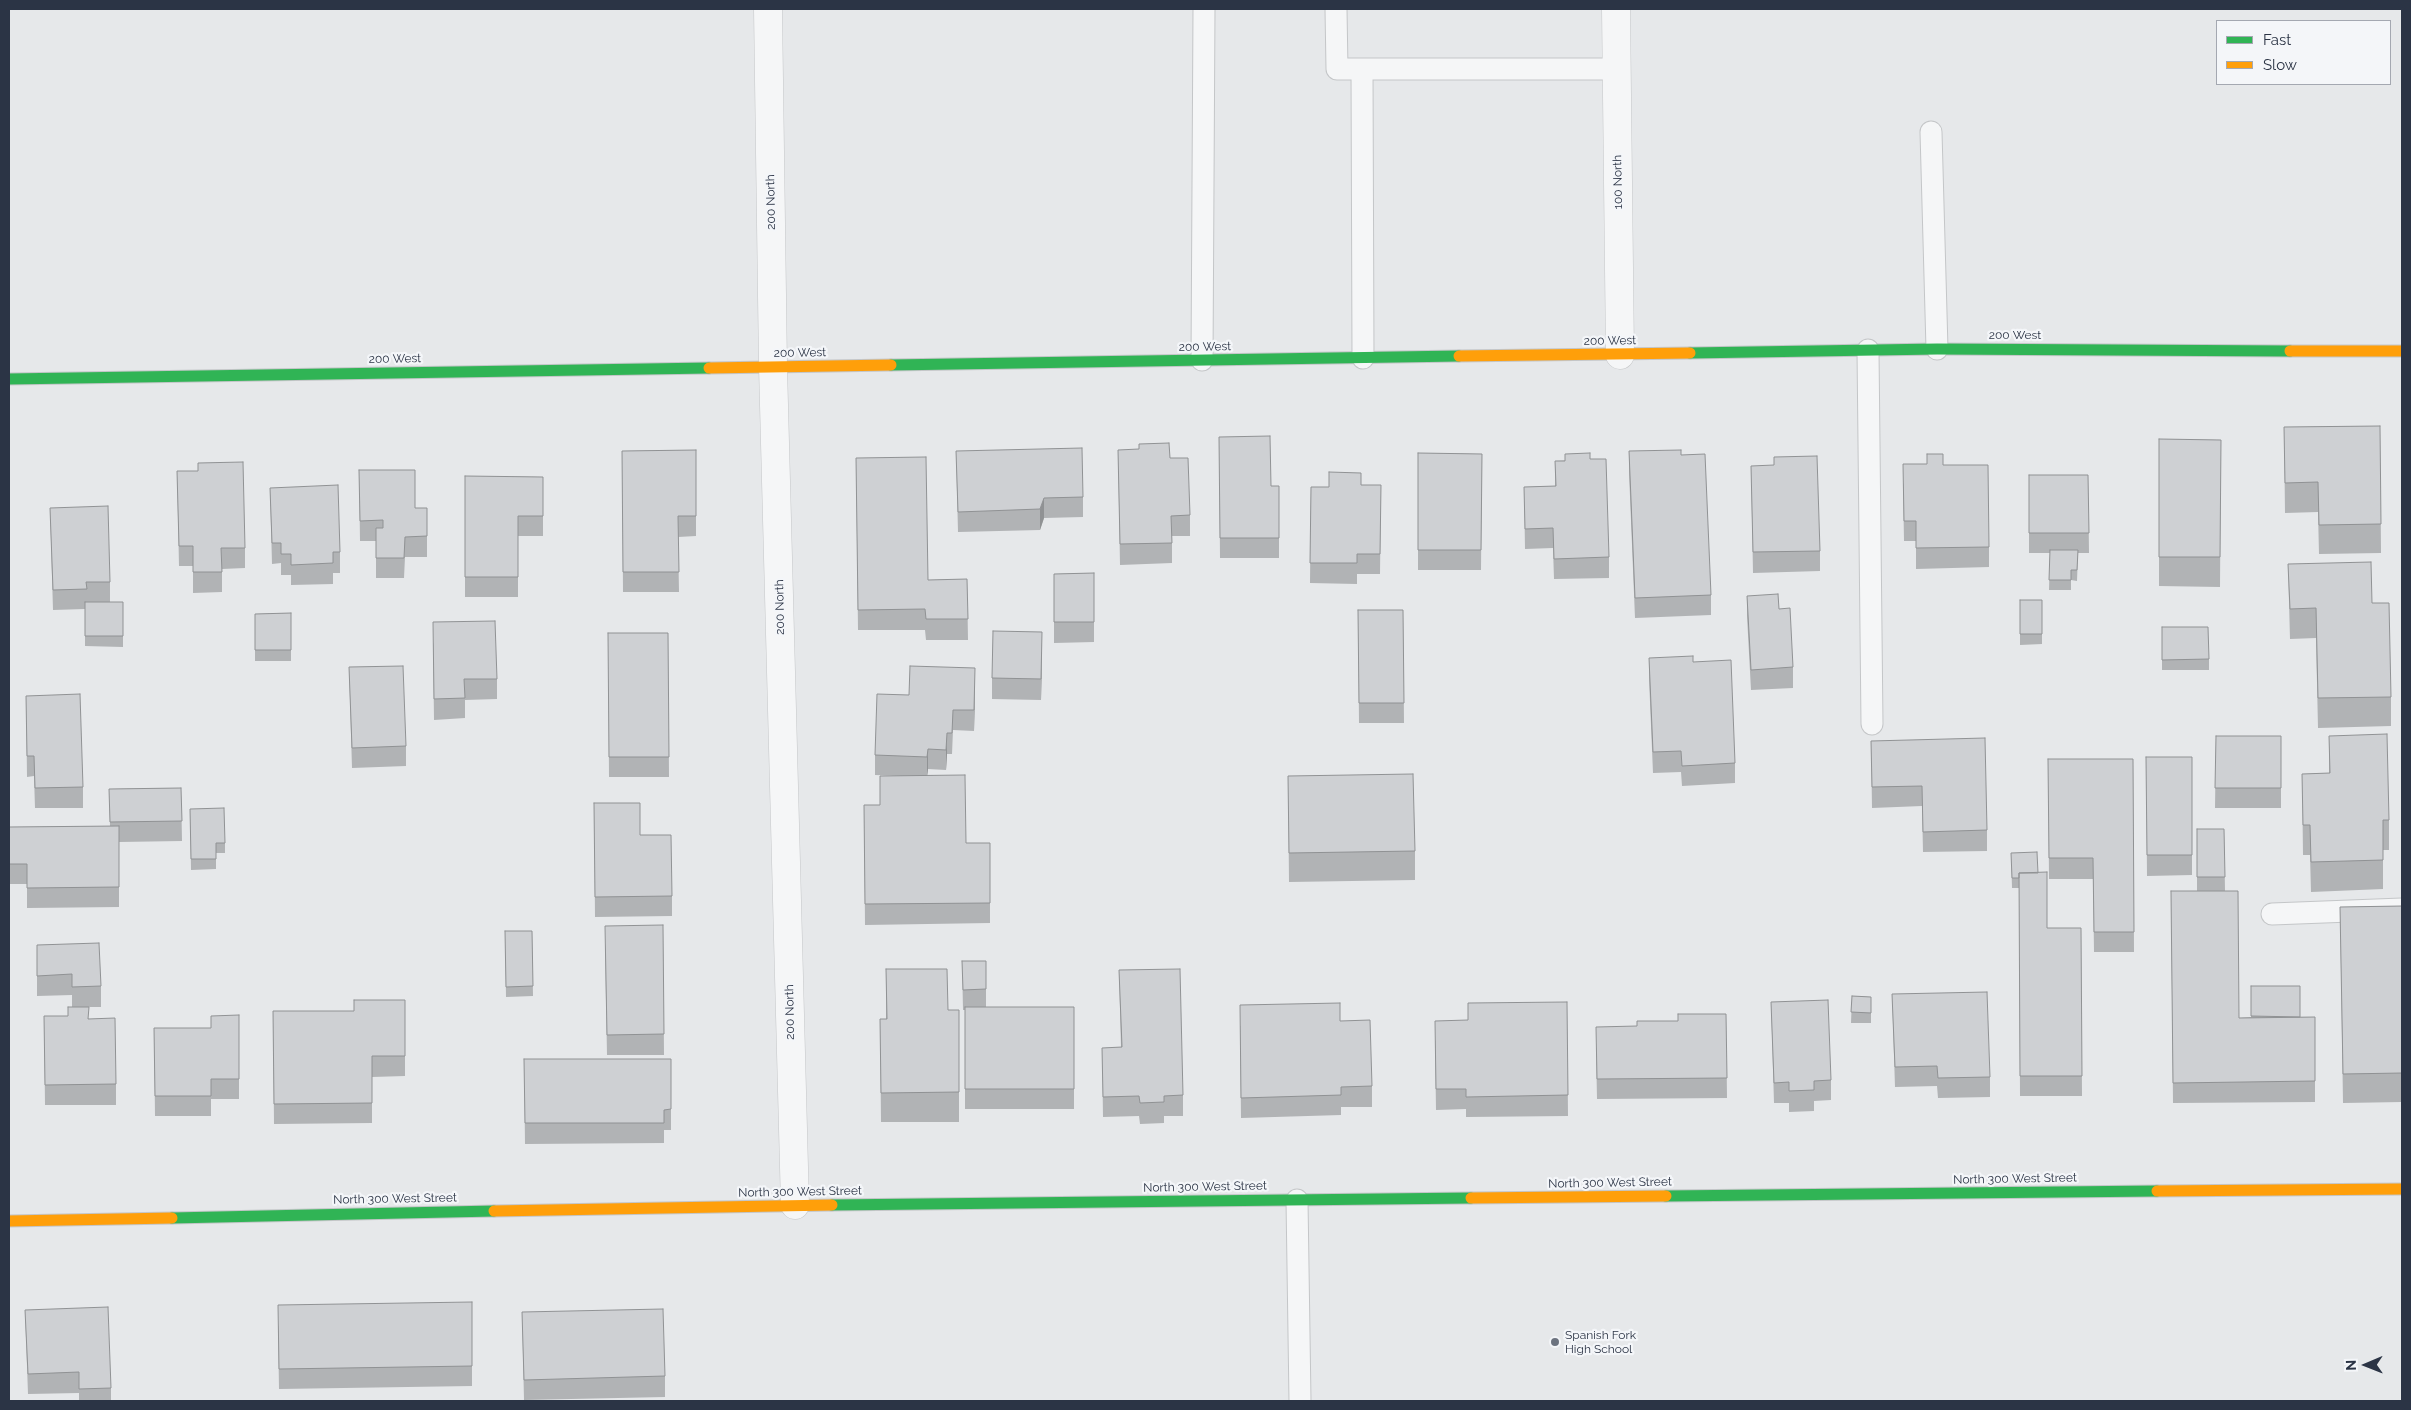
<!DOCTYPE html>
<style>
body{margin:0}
#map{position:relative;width:2411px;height:1410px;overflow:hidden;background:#e6e8ea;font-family:Raleway,sans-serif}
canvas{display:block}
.frame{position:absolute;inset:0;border:10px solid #2b3445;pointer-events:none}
.legend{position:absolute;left:2216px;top:20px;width:175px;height:65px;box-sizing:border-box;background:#f4f6f9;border:1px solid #a4a8b1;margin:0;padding:6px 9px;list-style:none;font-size:15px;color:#2b3445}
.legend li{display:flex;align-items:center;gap:10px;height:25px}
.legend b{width:25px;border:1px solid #a4a8b1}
.north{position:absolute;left:2341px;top:1340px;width:50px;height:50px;-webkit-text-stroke:4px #f4f6f9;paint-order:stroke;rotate:269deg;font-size:14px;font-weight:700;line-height:20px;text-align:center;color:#2b3445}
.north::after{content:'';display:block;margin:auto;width:18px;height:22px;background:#2b3445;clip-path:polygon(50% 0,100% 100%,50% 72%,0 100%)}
</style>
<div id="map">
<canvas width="2411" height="1410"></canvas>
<div class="frame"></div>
<ul class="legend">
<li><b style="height:6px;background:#30b455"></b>Fast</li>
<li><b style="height:6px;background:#ff9f0a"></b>Slow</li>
</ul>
<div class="north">N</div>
</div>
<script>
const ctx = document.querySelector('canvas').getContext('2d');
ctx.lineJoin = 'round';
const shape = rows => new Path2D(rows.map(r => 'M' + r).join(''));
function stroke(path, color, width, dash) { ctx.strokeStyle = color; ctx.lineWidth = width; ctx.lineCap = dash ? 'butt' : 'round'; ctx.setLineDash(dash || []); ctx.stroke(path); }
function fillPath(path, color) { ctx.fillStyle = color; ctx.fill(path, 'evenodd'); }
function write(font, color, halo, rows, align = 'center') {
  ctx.font = font + ' Raleway,sans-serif'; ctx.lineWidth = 4.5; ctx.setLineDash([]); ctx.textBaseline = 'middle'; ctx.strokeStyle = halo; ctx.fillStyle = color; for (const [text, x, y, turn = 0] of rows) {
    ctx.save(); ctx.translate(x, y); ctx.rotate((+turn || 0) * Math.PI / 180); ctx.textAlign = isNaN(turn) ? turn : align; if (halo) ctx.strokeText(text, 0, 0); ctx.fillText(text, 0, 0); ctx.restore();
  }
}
const lane = shape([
 [1336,9,1337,69,1616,69],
 [1362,69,1363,358],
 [1931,132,1937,349],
 [1868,350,1872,724],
 [1202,360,1204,9],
 [2272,914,2402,909],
 [1297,1200,1300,1401]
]);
const street = shape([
 [768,9,773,367,795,1205],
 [1616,9,1620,355]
]);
const fast = shape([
 [1690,353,1937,349,2290,351],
 [891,365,1459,356],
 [9,379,709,368],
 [1666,1196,2157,1191],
 [832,1205,1471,1198],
 [172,1218,494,1211]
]);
const slow = shape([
 [2290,351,2402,351],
 [1459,356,1690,353],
 [709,368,891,365],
 [2157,1191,2402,1189],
 [1471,1198,1666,1196],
 [494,1211,832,1205],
 [9,1221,172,1218]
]);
const wall = shape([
 [2380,426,2381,553,2319,554,2318,512,2285,513,2284,427],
 [1219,437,1271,486,1279,486,1279,558,1220,558],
 [2159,439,2221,440,2220,587,2159,586],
 [696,450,696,536,678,537,679,592,623,592,622,451],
 [1118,450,1170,458,1190,515,1190,536,1172,536,1172,563,1120,565],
 [956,451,1083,497,1083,517,1044,518,1040,530,958,532],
 [1629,451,1681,455,1711,595,1711,615,1635,618,1629,472],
 [1418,453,1482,454,1481,570,1418,570],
 [856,458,928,580,967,579,968,640,926,640,925,630,858,630],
 [1590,459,1609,557,1609,578,1554,579,1553,548,1525,549,1524,487,1555,486,1555,461],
 [1943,465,1989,547,1989,567,1916,569,1916,541,1904,541,1903,484],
 [1751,466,1820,551,1820,571,1753,573],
 [359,470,415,508,427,508,427,557,405,557,404,578,376,578,376,541,360,541],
 [177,471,198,471,245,548,245,568,222,569,222,592,193,593,193,566,179,566],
 [2029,475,2088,475,2089,553,2078,553,2077,581,2071,580,2071,590,2049,590,2050,553,2029,553],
 [465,476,543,477,543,536,518,536,518,597,465,597],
 [1361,485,1381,485,1380,574,1357,574,1357,584,1310,583,1311,487,1329,487],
 [270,488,340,552,340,573,333,573,333,584,291,585,291,575,281,575,281,563,272,564],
 [50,508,110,582,110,602,123,602,123,647,85,646,85,609,53,610],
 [2288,564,2372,603,2391,697,2391,726,2318,728,2316,638,2290,639],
 [1094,573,1094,642,1054,643,1054,574],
 [1747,596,1779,609,1793,667,1793,688,1751,690,1747,616],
 [2020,600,2042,600,2042,644,2020,645],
 [1358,610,1403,610,1404,723,1359,723],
 [291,613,291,661,255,661,255,614],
 [2162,627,2209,659,2209,670,2162,670],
 [608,633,668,633,669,777,609,777],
 [433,643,497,679,497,699,465,700,465,718,434,720],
 [1042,653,1041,700,992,699,992,678],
 [1649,658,1693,662,1735,763,1735,783,1682,786,1681,772,1653,773,1649,678],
 [349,667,406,746,406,766,352,768],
 [975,688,974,731,953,730,952,754,947,754,946,770,928,769,927,776,966,843,990,843,990,923,865,925,864,805,880,805,900,776,875,775,875,755,909,695],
 [26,696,83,787,83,808,35,808,34,776,27,777],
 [2216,736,2281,736,2281,808,2215,808],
 [2329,736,2389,820,2389,850,2383,850,2383,889,2311,892,2310,855,2303,855,2302,774,2329,773],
 [1871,741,1987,830,1987,851,1923,852,1922,806,1872,808],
 [2146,757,2192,757,2192,875,2147,876],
 [2048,759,2133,759,2134,952,2094,952,2093,879,2049,879],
 [1288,776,1415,851,1415,880,1289,882],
 [181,788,182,841,119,842,119,907,27,908,27,884,9,884,9,827,110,826,109,789],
 [594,803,640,835,672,896,672,916,595,917],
 [190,809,225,843,225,853,216,853,216,869,191,870],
 [2197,829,2224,829,2225,891,2239,1018,2251,1017,2251,986,2300,1017,2315,1017,2315,1102,2173,1103,2171,891,2197,891],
 [2011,853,2038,873,2047,928,2081,928,2082,1096,2020,1096,2019,888,2012,888],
 [2402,906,2402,1102,2343,1103,2340,907],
 [663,925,664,1055,607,1055,605,946],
 [505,931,532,931,533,996,506,997],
 [37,945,101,986,101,1007,77,1007,89,1019,116,1084,116,1105,45,1105,44,1016,68,1016,72,1007,72,995,37,996],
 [962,961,986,961,986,1007,1074,1007,1074,1109,965,1109,965,1010,963,1010],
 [886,969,948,1010,959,1010,959,1122,881,1122,880,1019,886,1019],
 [1119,970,1183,1095,1183,1116,1164,1116,1164,1123,1140,1124,1139,1116,1103,1117,1102,1048,1121,1047],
 [1892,994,1990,1077,1990,1097,1938,1098,1937,1086,1895,1087],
 [1852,996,1871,997,1871,1023,1851,1023],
 [405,1000,405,1076,372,1077,372,1123,274,1124,273,1011,354,1011],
 [1567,1002,1568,1116,1466,1117,1466,1109,1436,1110,1435,1041,1468,1020],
 [1771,1002,1831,1080,1831,1100,1814,1101,1814,1111,1789,1112,1789,1103,1774,1103],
 [1726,1014,1727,1098,1597,1099,1596,1048,1637,1027],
 [239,1015,239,1099,211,1099,211,1116,155,1116,154,1028,211,1028],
 [1340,1021,1372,1086,1372,1107,1341,1107,1341,1115,1241,1118,1240,1026],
 [524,1059,671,1109,671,1130,664,1130,664,1143,525,1144],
 [472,1302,472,1386,279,1389,278,1326],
 [25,1310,111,1388,111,1401,79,1401,79,1393,28,1394],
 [522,1312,665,1376,665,1397,524,1400]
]);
const shadedWall = shape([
 [1044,498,1044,518,1040,530,1040,509],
 [1042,632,1042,653,1041,700,1041,679],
 [975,668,975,688,974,731,974,710],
 [947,733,947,754,946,770,946,750],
 [928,749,928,769,927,777,927,757]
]);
const building = shape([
 [2380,426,2381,524,2319,525,2318,482,2285,483,2284,427,2380,426],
 [1270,436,1271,486,1279,486,1279,538,1220,538,1219,437,1270,436],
 [2159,439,2221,440,2220,557,2159,557,2159,439],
 [1169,443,1170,458,1188,458,1190,515,1171,516,1172,543,1120,544,1118,450,1139,449,1139,444,1169,443],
 [1082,448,1083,497,1044,498,1040,509,958,512,956,451,1082,448],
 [696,450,696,516,678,516,679,572,623,572,622,451,696,450],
 [1681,450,1681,455,1705,454,1711,595,1635,598,1629,451,1681,450],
 [1418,453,1482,454,1481,550,1418,550,1418,453],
 [1590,453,1590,459,1606,459,1609,557,1554,559,1553,528,1525,529,1524,487,1556,486,1555,461,1565,461,1565,454,1590,453],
 [1927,454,1943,454,1943,465,1988,465,1989,547,1916,548,1916,521,1904,521,1903,464,1927,464,1927,454],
 [1817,456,1820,551,1753,552,1751,466,1774,465,1774,457,1817,456],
 [926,457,928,580,967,579,968,619,926,619,925,609,858,610,856,458,926,457],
 [243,462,245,548,221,548,222,572,193,572,193,546,179,546,177,471,198,471,198,463,243,462],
 [359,470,415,470,415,508,427,508,427,536,405,537,404,558,376,558,376,528,383,528,383,520,360,521,359,470],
 [1329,472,1361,473,1361,485,1381,485,1380,554,1357,554,1357,563,1310,563,1311,487,1329,487,1329,472],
 [2029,475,2088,475,2089,533,2029,533,2029,475],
 [465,476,543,477,543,516,518,516,518,577,465,577,465,476],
 [338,485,340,552,333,552,333,563,291,565,291,554,281,554,281,543,272,543,270,488,338,485],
 [108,506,110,582,86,582,87,589,53,590,50,508,108,506],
 [2050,550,2078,550,2077,570,2071,570,2071,580,2049,580,2050,550],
 [2371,562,2372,603,2389,603,2391,697,2318,698,2316,608,2290,609,2288,564,2371,562],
 [1094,573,1094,622,1054,622,1054,574,1094,573],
 [1778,594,1779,609,1790,608,1793,667,1751,670,1747,596,1778,594],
 [2020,600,2042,600,2042,634,2020,634,2020,600],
 [85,602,123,602,123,636,85,636,85,602],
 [1358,610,1403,610,1404,703,1359,703,1358,610],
 [291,613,291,650,255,650,255,614,291,613],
 [495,621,497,679,464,679,465,698,434,699,433,622,495,621],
 [2162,627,2208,627,2209,659,2162,660,2162,627],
 [993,631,1042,632,1041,679,992,678,993,631],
 [608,633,668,633,669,757,609,757,608,633],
 [1693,656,1693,662,1731,660,1735,763,1682,766,1681,751,1653,752,1649,658,1693,656],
 [403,666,406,746,352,748,349,667,403,666],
 [910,666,975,668,974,710,953,710,952,733,947,733,946,750,928,749,927,757,875,755,877,694,909,695,910,666],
 [80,694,83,787,35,788,34,756,27,756,26,696,80,694],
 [2387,734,2389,820,2383,820,2383,860,2311,862,2310,825,2303,825,2302,774,2330,773,2329,736,2387,734],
 [2216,736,2281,736,2281,788,2215,788,2216,736],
 [1985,738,1987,830,1923,832,1922,786,1872,787,1871,741,1985,738],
 [2146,757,2192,757,2192,855,2147,855,2146,757],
 [2048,759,2133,759,2134,932,2094,932,2093,858,2049,858,2048,759],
 [1413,774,1415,851,1289,853,1288,776,1413,774],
 [965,775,966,843,990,843,990,903,865,904,864,805,880,805,880,776,965,775],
 [181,788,182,821,110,822,109,789,181,788],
 [594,803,640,803,640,835,671,835,672,896,595,897,594,803],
 [224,808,225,843,216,843,216,859,191,859,190,809,224,808],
 [119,826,119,887,27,888,27,864,9,864,9,827,119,826],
 [2197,829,2224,829,2225,877,2197,877,2197,829],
 [2037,852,2038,873,2019,873,2019,878,2012,878,2011,853,2037,852],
 [2047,872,2047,928,2081,928,2082,1076,2020,1076,2019,873,2047,872],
 [2171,891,2238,891,2239,1018,2315,1017,2315,1081,2173,1083,2171,891],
 [2402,906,2402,1073,2343,1074,2340,907,2402,906],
 [663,925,664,1034,607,1035,605,926,663,925],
 [505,931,532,931,533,986,506,987,505,931],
 [99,943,101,986,72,987,72,974,37,976,37,945,99,943],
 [962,961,986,961,986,989,963,990,962,961],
 [886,969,947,969,948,1010,959,1010,959,1092,881,1093,880,1019,887,1019,886,969],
 [1180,969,1183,1095,1164,1096,1164,1102,1140,1103,1139,1096,1103,1097,1102,1048,1122,1047,1119,970,1180,969],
 [2251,986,2300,986,2300,1017,2251,1016,2251,986],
 [1987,992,1990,1077,1938,1078,1937,1066,1895,1067,1892,994,1987,992],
 [1852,996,1871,997,1871,1013,1851,1012,1852,996],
 [354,1000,405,1000,405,1056,372,1056,372,1103,274,1104,273,1011,354,1011,354,1000],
 [1828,1000,1831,1080,1814,1081,1814,1090,1789,1091,1789,1082,1774,1083,1771,1002,1828,1000],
 [1567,1002,1568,1095,1466,1097,1466,1089,1436,1089,1435,1021,1468,1020,1468,1003,1567,1002],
 [1340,1003,1340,1021,1370,1020,1372,1086,1341,1087,1341,1095,1241,1098,1240,1005,1340,1003],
 [68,1007,89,1007,88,1019,115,1018,116,1084,45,1085,44,1016,68,1016,68,1007],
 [965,1007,1074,1007,1074,1089,965,1089,965,1007],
 [1678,1014,1726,1014,1727,1078,1597,1079,1596,1027,1637,1026,1637,1021,1678,1021,1678,1014],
 [239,1015,239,1079,211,1079,211,1096,155,1096,154,1028,211,1028,211,1016,239,1015],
 [524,1059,671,1059,671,1109,664,1110,664,1123,525,1123,524,1059],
 [472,1302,472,1366,279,1369,278,1305,472,1302],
 [108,1307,111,1388,79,1389,79,1372,28,1374,25,1310,108,1307],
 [663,1309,665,1376,524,1380,522,1312,663,1309]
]);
const markers = [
 [1555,1342,5,"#6c737f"]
];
const streetNames = [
 ["100 North",1618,182,-91],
 ["200 North",771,202,-91],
 ["200 West",2015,335],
 ["200 West",1610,341,-1],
 ["200 West",1205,347,-1],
 ["200 West",800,353,-1],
 ["200 West",395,359,-1],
 ["200 North",780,607,-91],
 ["200 North",790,1012,-91],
 ["North 300 West Street",2015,1179,-1],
 ["North 300 West Street",1610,1183,-1],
 ["North 300 West Street",1205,1187,-1],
 ["North 300 West Street",800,1192,-1],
 ["North 300 West Street",395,1199,-1]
];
const poiNames = [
 ["Spanish Fork",1565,1335],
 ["High School",1565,1349]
];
stroke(lane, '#c4c6c8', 23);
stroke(street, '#c4c6c8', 29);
stroke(fast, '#c4c6c8', 13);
stroke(slow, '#c4c6c8', 13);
stroke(lane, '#f5f6f7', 21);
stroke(street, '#f5f6f7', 28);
stroke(fast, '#30b455', 11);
stroke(slow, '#ff9f0a', 11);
fillPath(wall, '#b1b3b5');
fillPath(shadedWall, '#909294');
fillPath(building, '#ced0d3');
stroke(building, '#909294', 1);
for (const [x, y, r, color] of markers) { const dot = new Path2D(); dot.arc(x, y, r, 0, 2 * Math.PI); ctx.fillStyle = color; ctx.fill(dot); stroke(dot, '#f4f6f9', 2); }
write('12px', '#2b3445', '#f4f6f9', streetNames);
write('12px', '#2b3445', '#f4f6f9', poiNames, 'left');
</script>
